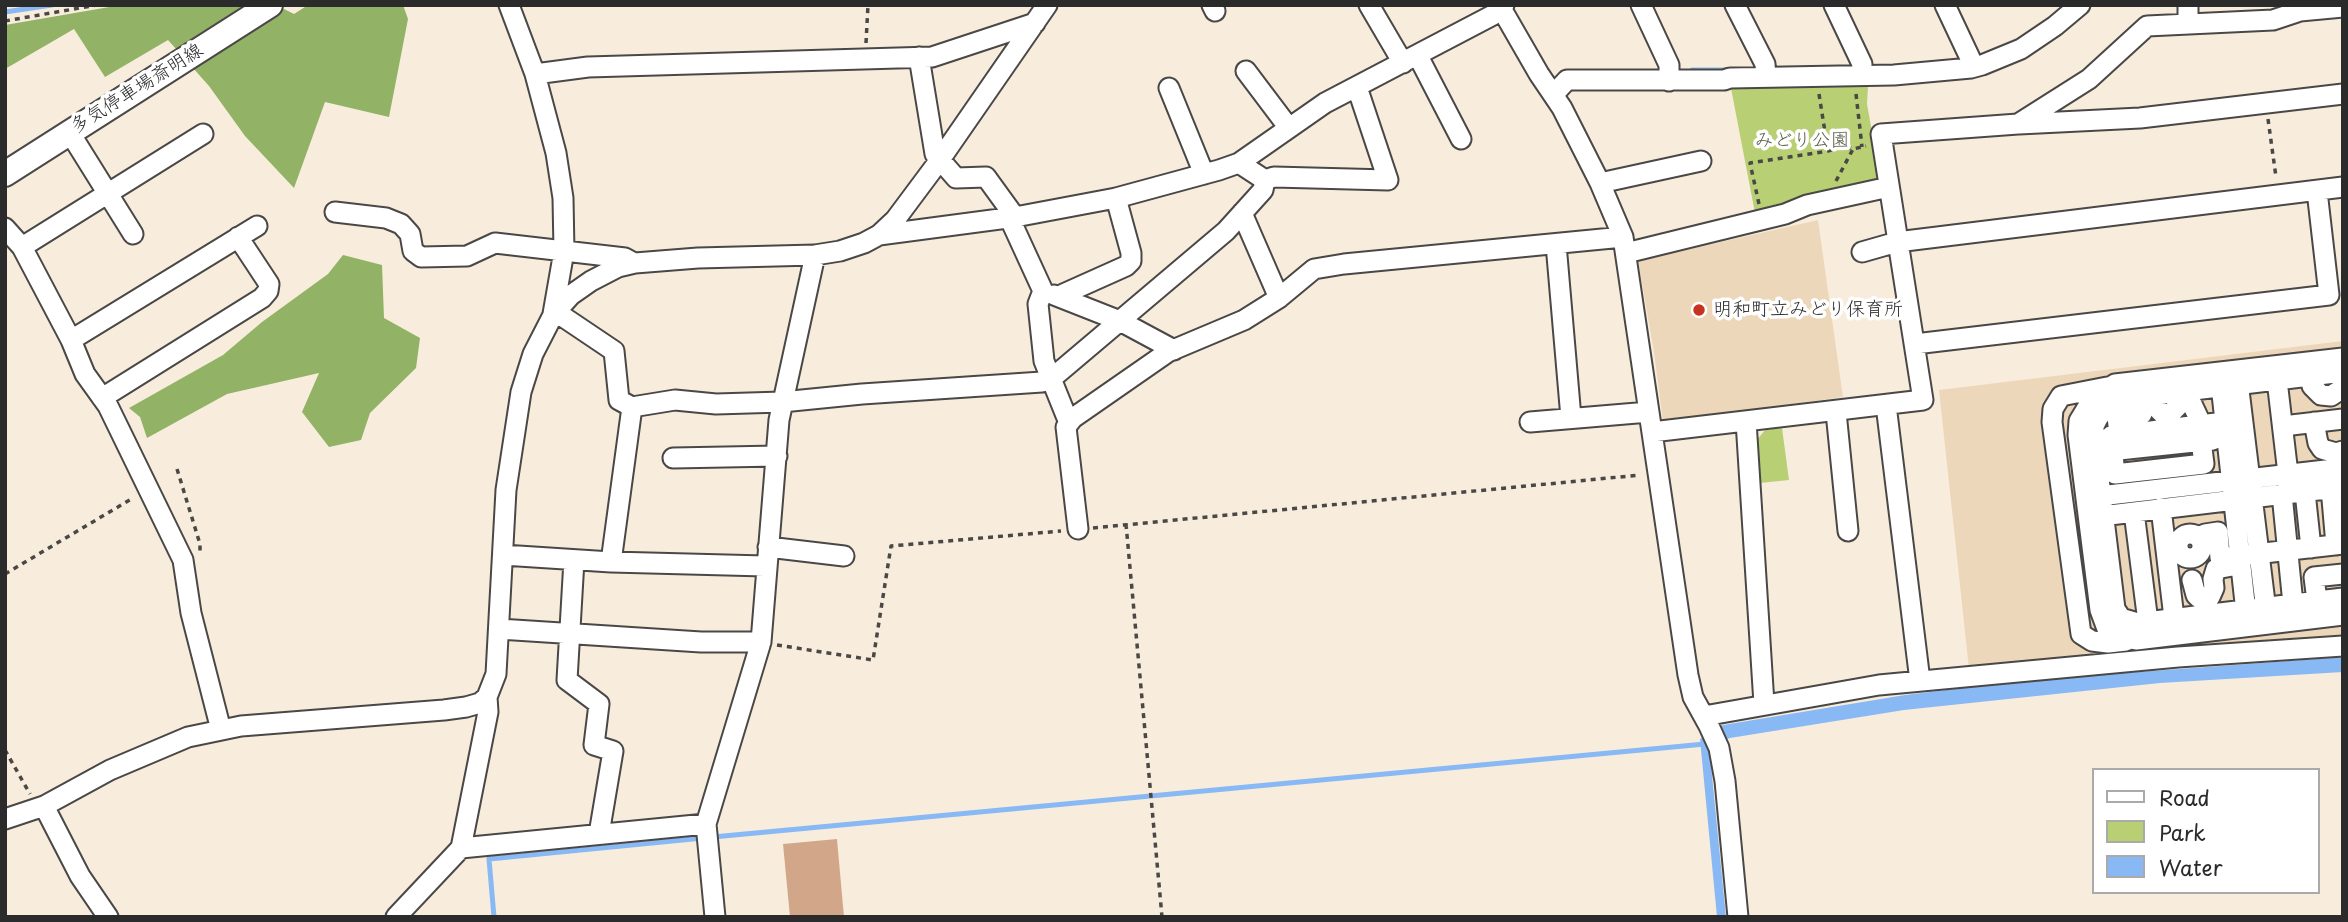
<!DOCTYPE html>
<meta charset="utf-8">
<style>
body{margin:0}
#map{position:relative;width:2348px;height:922px;overflow:hidden;background:#f8eddc;font-family:"Playpen Sans",sans-serif}
canvas{display:block}
.frame{position:absolute;inset:0;border:7px solid #2b2b2b;pointer-events:none}
.legend{position:absolute;left:2092px;top:768px;width:228px;height:126px;box-sizing:border-box;background:#fff;border:2px solid #aaa;margin:0;padding:9px 12px;list-style:none;font-size:21px;color:#2b2b2b}
.legend li{display:flex;align-items:center;gap:14px;height:35px}
.legend b{width:35px;border:2px solid #aaa}
</style>
<div id="map">
<canvas width="2348" height="922"></canvas>
<div class="frame"></div>
<ul class="legend">
<li><b style="height:9px;background:#fff"></b>Road</li>
<li><b style="height:19px;background:#b8cf74"></b>Park</li>
<li><b style="height:19px;background:#89b9f4"></b>Water</li>
</ul>
</div>
<script>
const ctx = document.querySelector('canvas').getContext('2d');
ctx.lineJoin = 'round';
function fillPath(path, color) { ctx.fillStyle = color; ctx.fill(path, 'evenodd'); }
const shape = rows => new Path2D(rows.map(r => 'M' + r).join(''));
function stroke(path, color, width, dash) { ctx.strokeStyle = color; ctx.lineWidth = width; ctx.lineCap = dash ? 'butt' : 'round'; ctx.setLineDash(dash || []); ctx.stroke(path); }
function write(font, color, halo, rows, align = 'center') {
  ctx.font = font + ' "Playpen Sans","Klee One",sans-serif'; ctx.lineWidth = 7; ctx.setLineDash([]); ctx.textBaseline = 'middle'; ctx.strokeStyle = halo; ctx.fillStyle = color; for (const [text, x, y, turn = 0] of rows) {
    ctx.save(); ctx.translate(x, y); ctx.rotate((+turn || 0) * Math.PI / 180); ctx.textAlign = isNaN(turn) ? turn : align; if (halo) ctx.strokeText(text, 0, 0); ctx.fillText(text, 0, 0); ctx.restore();
  }
}
const built = shape([
 [1818,220,1843,397,1663,422,1654,352,1638,261],
 [2343,341,2343,640,1969,669,1939,390]
]);
const green = shape([
 [1864,82,1868,87,1867,104,1881,182,1755,213,1730,83],
 [1782,428,1789,480,1760,483,1756,441,1765,430]
]);
const forest = shape([
 [121,5,276,5,294,14,308,5,403,5,408,19,389,117,325,102,294,188,245,136,209,86,168,40,105,77,74,29,5,69,5,25],
 [343,255,382,265,384,318,420,338,416,368,370,413,361,440,329,447,302,412,319,373,227,394,147,438,140,417,129,408,223,355,262,322,328,274]
]);
const water = shape([
 [2343,657,2343,672,2160,683,1904,710,1730,738,1709,745,1726,917,1717,917,1700,739,1723,725,1905,695,2029,680]
]);
const stream = shape([
 [5,12,52,5],
 [1692,70,1728,70],
 [713,837,1705,744],
 [494,917,489,859,703,838]
]);
const building = shape([
 [837,839,844,917,790,917,783,844]
]);
const path = shape([
 [5,21,97,5],
 [866,43,868,5],
 [1819,94,1828,151],
 [1856,94,1862,147],
 [2268,119,2276,177],
 [1836,181,1853,149],
 [1759,204,1750,163,1828,151,1845,146,1853,149,1866,146],
 [177,469,200,544,200,553],
 [1126,524,1162,917],
 [1093,528,1640,475],
 [5,574,133,498],
 [777,645,873,660,891,546,1061,531],
 [5,750,30,794]
]);
const minor = shape([
 [509,5,535,74,556,153,563,198,564,251,553,314],
 [1212,5,1215,11],
 [1369,5,1403,63],
 [1641,5,1669,65,1669,81],
 [1735,5,1765,64,1766,77],
 [1834,5,1862,64,1861,75],
 [1945,5,1970,58,1971,68],
 [2188,5,2188,23],
 [1501,8,1539,74,1562,108,1600,183,1623,237,1688,675,1693,697,1709,726,1719,748,1725,781,1738,917],
 [2300,11,2343,7],
 [1418,56,1461,139],
 [919,57,935,154,956,178,986,177,1015,217],
 [1246,71,1289,128],
 [535,74,588,67,932,57,1035,23],
 [1169,88,1204,174],
 [1554,94,1567,80,1724,80,1730,78,1894,75,1971,68,1982,65,2021,49,2055,26,2080,5],
 [2019,124,2140,118,2343,94],
 [70,133,133,234],
 [1265,180,1274,177,1388,180,1357,87],
 [1600,183,1701,161],
 [335,212,386,218,401,224,410,234,413,251,421,257,467,256,495,243,625,258,634,263],
 [1242,213,1279,298],
 [1009,217,1043,291,1038,304,1044,361,1069,423],
 [5,228,22,247,71,340,85,374,108,406,183,560,191,613,221,730],
 [879,235,1015,217,1116,198,1219,170,1239,163,1325,103,1493,15,1504,5],
 [1556,244,1571,418],
 [22,247,203,134],
 [1862,252,1897,242,2343,187],
 [1626,253,1785,214,1807,205,1889,187],
 [1054,295,1120,321,1174,350],
 [1059,296,1126,266,1131,261,1131,253,1116,198],
 [556,312,614,351,619,400,632,407,675,400,716,404,782,402,862,394,1042,382,1051,379,1226,231,1263,190,1265,180,1239,163],
 [71,340,257,226],
 [1915,344,2329,295,2317,191],
 [2343,358,2115,384,2093,398,2079,421,2078,435,2100,610,2107,629,2113,634,2124,638,2136,640,2343,615],
 [2343,372,2119,399,2109,404,2098,418,2094,426,2094,438,2115,609,2121,618,2138,623,2343,598],
 [2237,374,2267,619],
 [2220,376,2247,621],
 [2311,376,2312,386,2321,395,2331,396,2343,388],
 [2277,380,2288,474],
 [2107,387,2061,396,2053,409,2052,422,2081,634,2092,641,2108,643,2126,641],
 [2153,394,2155,406,2163,414,2170,414,2181,403,2187,402,2192,404,2199,419,2199,425,2204,464,2115,474,2111,436,2199,425,2225,422],
 [102,398,262,298,268,291,269,284,238,237],
 [1886,405,1920,681],
 [1836,412,1848,531],
 [1746,421,1764,704],
 [1530,422,1649,412],
 [2314,422,2318,443,2322,449,2336,453,2343,451],
 [2283,426,2343,419],
 [1652,432,1923,400,1881,134,2018,124,2089,79,2147,26,2273,20,2300,11,2300,5],
 [2119,435,2117,416,2142,414,2140,396],
 [2100,452,2213,440],
 [673,458,777,456],
 [2331,488,2336,545],
 [2305,492,2311,548],
 [2282,494,2293,604],
 [2091,497,2343,468],
 [2161,508,2174,618],
 [2134,512,2148,622],
 [2093,517,2343,487],
 [1078,529,1066,427,1073,418,1168,352,1244,320,1279,298,1314,269,1344,264,1623,237],
 '2178 546a12 12 0 1 1 24 0a12 12 0 1 1-24 0Z',
 [2205,534,2218,532,2220,558,2343,544],
 [768,547,844,556],
 [503,555,611,562,765,566],
 [574,560,567,680,599,704,594,745,613,751,599,834],
 [611,562,632,407],
 [2192,580,2196,595,2199,598,2210,597,2214,588,2213,579,2216,569,2238,565],
 [2317,601,2314,577,2343,574],
 [499,629,701,642,761,642],
 [1704,716,1879,685,2178,657,2343,646],
 [44,806,80,876,108,917],
 [5,819,44,806,110,770,188,737,241,726,444,710,466,707,480,703,487,697,496,674,506,490,521,392,533,354,553,315,571,295,591,281,618,267,635,263,698,258,815,255,840,251,864,243,879,235,895,220,939,161,1047,5],
 [461,848,706,824],
 [396,917,461,848,488,712,487,697],
 [715,917,706,824,761,642,779,420,815,255]
]);
const major = shape([
 [5,174,270,5]
]);
const markers = [
 [1699,310,7,"#c8321e"]
];
const streetNames = [
 ["多気停車場斎明線",137,89,-32]
];
const parkNames = [
 ["みどり公園",1802,141]
];
const poiNames = [
 ["明和町立みどり保育所",1713,310]
];
fillPath(built, '#edd7bb');
fillPath(green, '#b8cf74');
fillPath(forest, '#92b266');
fillPath(water, '#89b9f4');
stroke(stream, '#89b9f4', 5);
fillPath(building, '#d2a789');
stroke(minor, '#4a4846', 23);
stroke(major, '#4a4846', 28);
stroke(path, '#4a4846', 3.5, [5, 5]);
stroke(minor, '#fff', 19);
stroke(major, '#fff', 24);
for (const [x, y, r, color] of markers) { const dot = new Path2D(); dot.arc(x, y, r, 0, 2 * Math.PI); ctx.fillStyle = color; ctx.fill(dot); stroke(dot, '#fff', 2.5); }
write('19px', '#2b2b2b', '#fff', streetNames);
write('19px', '#555c41', '#fff', parkNames);
write('19px', '#2b2b2b', '#fff', poiNames, 'left');
</script>
